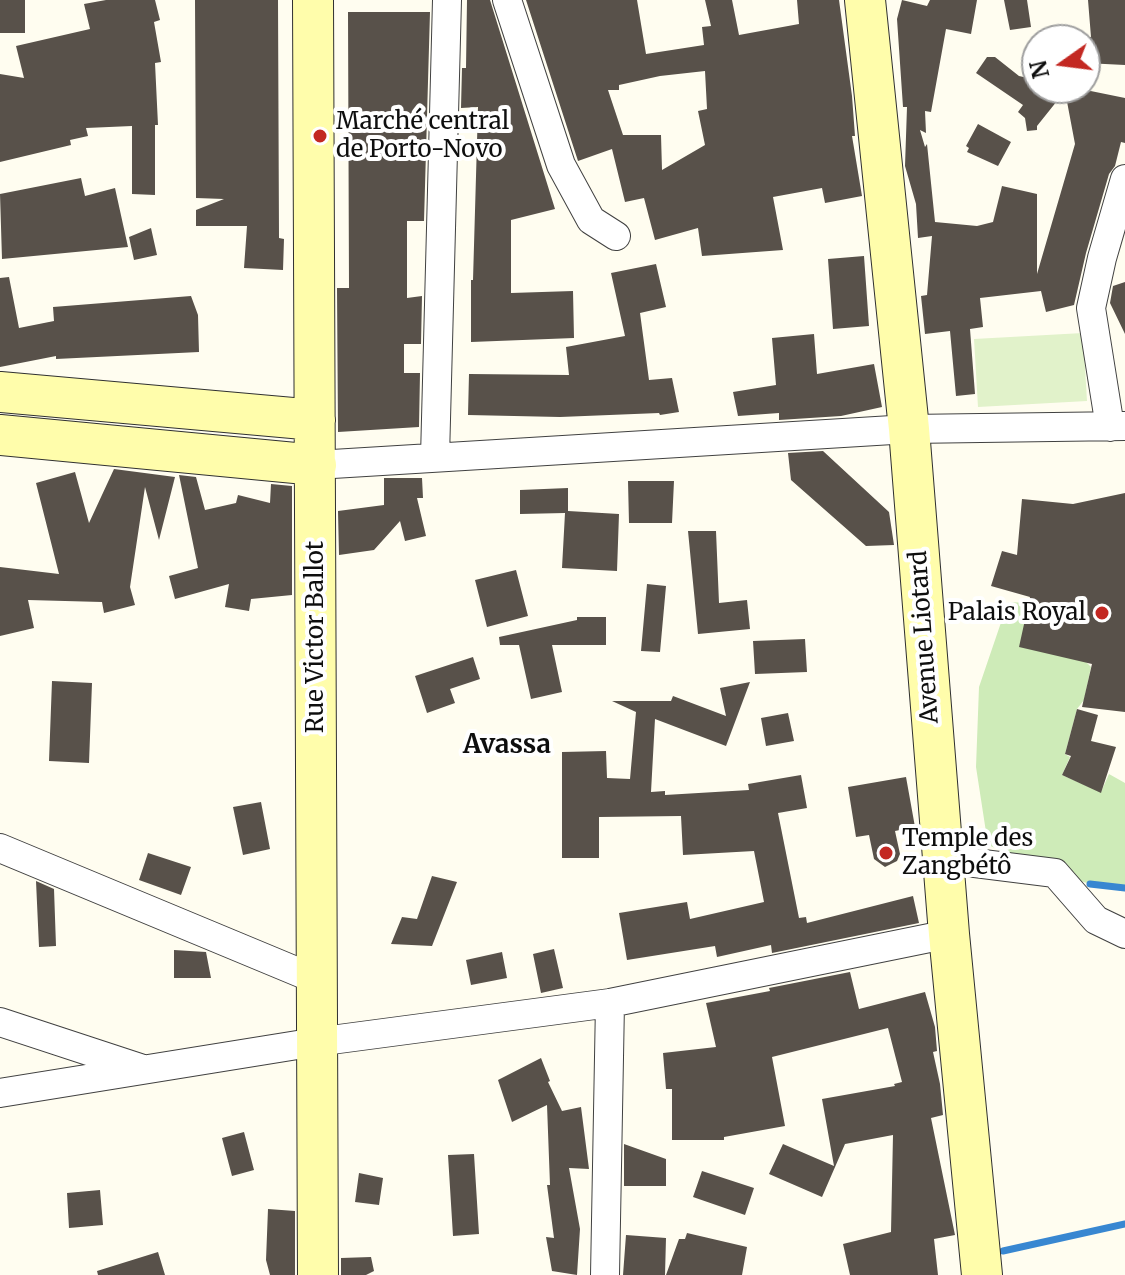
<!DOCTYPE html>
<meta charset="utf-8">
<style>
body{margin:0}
#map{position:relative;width:1125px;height:1275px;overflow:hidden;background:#fffdf0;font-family:Merriweather,serif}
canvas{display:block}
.north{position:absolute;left:1021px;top:24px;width:80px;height:80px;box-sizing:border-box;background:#fff;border:2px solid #9f9f9f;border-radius:50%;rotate:256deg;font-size:22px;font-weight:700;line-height:32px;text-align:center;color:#0e0e0e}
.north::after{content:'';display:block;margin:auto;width:28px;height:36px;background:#c32822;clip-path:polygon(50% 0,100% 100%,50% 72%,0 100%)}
</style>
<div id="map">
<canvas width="1125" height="1275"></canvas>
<div class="north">N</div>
</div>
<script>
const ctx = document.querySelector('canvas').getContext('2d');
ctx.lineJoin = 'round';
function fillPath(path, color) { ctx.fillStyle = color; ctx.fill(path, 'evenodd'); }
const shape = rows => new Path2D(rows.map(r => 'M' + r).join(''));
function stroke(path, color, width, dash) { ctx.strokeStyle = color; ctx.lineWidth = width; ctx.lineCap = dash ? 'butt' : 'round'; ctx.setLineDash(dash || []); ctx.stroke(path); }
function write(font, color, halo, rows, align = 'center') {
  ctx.font = font + ' Merriweather,serif'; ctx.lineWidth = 8; ctx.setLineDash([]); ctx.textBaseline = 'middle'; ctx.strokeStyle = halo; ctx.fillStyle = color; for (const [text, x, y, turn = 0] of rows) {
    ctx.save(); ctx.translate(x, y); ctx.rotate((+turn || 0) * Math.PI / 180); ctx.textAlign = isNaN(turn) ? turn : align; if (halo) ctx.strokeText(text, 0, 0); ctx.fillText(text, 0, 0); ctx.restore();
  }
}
const green = shape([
 [1008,602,1029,603,1091,667,1084,700,1077,709,1065,754,1070,757,1062,775,1101,792,1109,774,1125,783,1125,888,1090,884,1055,873,988,845,976,767,979,687]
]);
const pitch = shape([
 [1083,333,1087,401,978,407,974,339]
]);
const stream = shape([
 [1090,884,1125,888],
 [1003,1251,1125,1224]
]);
const building = shape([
 [0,0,25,0,25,33,0,33],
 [106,0,155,0,160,20,154,22,161,62,155,63,158,125,155,125,155,195,132,194,132,126,86,128,88,136,70,140,71,145,0,162,0,74,24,78,16,46,90,29,84,4],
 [195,0,278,0,279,238,284,239,283,270,244,268,247,226,196,226,196,210,224,199,196,198],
 [467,0,490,0,555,209,511,220,511,293,573,291,574,338,471,342,471,280,473,280,478,107,461,108,462,68,466,68],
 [526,0,637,0,646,54,704,45,702,27,711,26,705,0,732,0,739,35,799,24,797,0,839,0,852,96,855,136,852,136,862,196,825,203,822,188,773,197,783,250,702,256,698,228,655,240,644,198,625,202,612,149,578,161],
 [705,71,707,109,698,111,705,145,662,170,661,135,623,135,608,90,619,90,619,85,660,76],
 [902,0,927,6,930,0,977,0,971,34,946,29,931,112,925,111,926,133,920,130,925,147,927,144,935,222,977,226,993,222,1002,186,1037,194,1037,274,1075,144,1065,91,1037,126,1037,130,1027,131,1025,118,1018,112,1023,105,976,73,987,57,995,57,1019,76,1037,80,1037,88,1076,88,1125,98,1125,143,1121,142,1115,166,1109,174,1086,253,1074,305,1046,312,1041,291,980,298,983,327,970,329,975,394,956,396,950,331,925,334,921,296,927,295,932,236,918,238,916,204,905,166,907,107,903,107,897,19],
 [1004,0,1027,0,1031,27,1010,30],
 [1088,0,1125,0,1125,65,1085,63,1085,37,1091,37],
 [348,12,430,12,424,221,407,221,407,298,422,296,421,344,404,344,404,373,420,373,419,427,338,432,337,288,349,288],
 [978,124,1011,142,998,166,967,152,969,148,966,146],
 [81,178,85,196,115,188,128,247,2,259,0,194],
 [151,228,157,255,134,260,129,237],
 [864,256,869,326,833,329,828,259],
 [656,264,666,307,640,313,649,380,672,378,679,412,660,415,659,413,560,417,468,415,469,374,569,375,566,347,625,336,611,273],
 [9,277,19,328,54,321,53,307,191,296,198,315,199,352,56,359,56,356,0,367,0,278],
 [1125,282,1125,334,1110,303,1113,286],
 [814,334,817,374,874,364,882,407,841,416,779,420,779,413,738,416,733,392,776,385,772,338],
 [823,451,889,512,894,545,866,546,791,480,788,453],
 [114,469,175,477,159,540,145,487,130,587,135,605,104,613,102,602,28,600,34,628,0,636,0,567,59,574,36,483,75,472,89,523],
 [179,475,196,477,205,510,236,503,238,495,270,503,271,484,292,486,292,595,251,599,249,611,225,607,229,584,175,599,169,576,198,568],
 [384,478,422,478,423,498,417,498,426,536,405,541,400,521,374,550,339,555,338,511,384,505],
 [628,481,674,481,672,523,629,523],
 [568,488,568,511,619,514,617,571,562,568,565,513,520,514,520,490],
 [1125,493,1125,712,1082,707,1092,664,1019,647,1030,597,991,586,1002,551,1017,555,1022,499,1073,504],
 [688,531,716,531,719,603,747,600,750,629,698,634],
 [516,570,528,616,487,627,475,580],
 [647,584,666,586,660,652,641,651],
 [577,617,606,617,606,645,552,645,562,692,531,699,519,645,500,645,499,637,577,620],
 [805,639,807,672,755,674,753,641],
 [473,657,480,679,450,689,455,703,427,713,415,676],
 [52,681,92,683,89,763,49,761],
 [750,682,726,746,655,719,651,792,665,791,665,795,749,790,748,784,801,775,807,808,778,813,799,918,806,917,807,923,913,896,919,923,772,953,771,945,717,957,715,946,627,960,619,913,687,902,690,919,764,902,754,851,683,855,681,816,599,817,599,858,562,858,562,752,606,751,607,778,630,779,636,712,612,701,671,701,673,696,726,716,720,688],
 [1077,709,1098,715,1091,741,1116,747,1101,793,1062,775,1071,756,1065,754],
 [788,713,794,741,766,746,761,718],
 [906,777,915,827,895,831,900,854,897,861,885,867,874,859,869,835,856,837,848,787],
 [261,802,270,849,243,855,233,807],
 [148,853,191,867,181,895,139,880],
 [432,876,457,882,432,946,391,944,402,917,417,919],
 [36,881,54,889,56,946,39,947],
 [554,949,563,988,541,993,533,954],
 [174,950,206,952,211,978,174,978],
 [502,952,507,978,471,985,466,960],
 [850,972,859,1009,925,992,935,1027,937,1051,933,1052,940,1084,943,1115,931,1118,955,1235,934,1239,938,1275,850,1275,843,1244,891,1232,893,1135,845,1144,822,1197,769,1174,783,1144,834,1166,822,1099,895,1086,894,1084,902,1082,888,1028,772,1057,785,1126,724,1137,724,1140,672,1140,672,1089,666,1089,663,1053,716,1047,706,1003,770,991,769,988],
 [541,1058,550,1081,548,1082,562,1111,581,1107,589,1169,569,1168,580,1229,577,1275,552,1271,546,1237,554,1238,547,1185,550,1185,547,1105,512,1122,498,1080],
 [244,1132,254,1170,232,1176,222,1138],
 [624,1144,666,1159,666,1186,624,1186],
 [474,1154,479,1234,453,1236,448,1155],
 [702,1171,754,1188,745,1215,693,1197],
 [359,1173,383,1178,379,1205,355,1202],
 [100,1190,103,1225,69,1228,67,1193],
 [268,1209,295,1211,295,1275,270,1275,266,1260],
 [687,1233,747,1247,742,1275,666,1275,679,1239,685,1239],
 [626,1235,666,1238,665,1275,623,1275],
 [158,1252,165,1275,98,1275,97,1271],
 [371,1257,374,1271,366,1275,341,1275,341,1258]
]);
const street = shape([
 [507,0,561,165,591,220,616,236],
 [1110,427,1091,308,1102,258,1125,179],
 [435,457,447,0],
 [316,465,909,429,1125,426],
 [0,848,315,979],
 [943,859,1055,873,1096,920,1125,934],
 [0,1022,140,1068],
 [0,1093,316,1042,610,1003,949,934],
 [605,1275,610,1003]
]);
const secondary = shape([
 [313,0,318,1275],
 [865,0,909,429,949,934,982,1275],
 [0,392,315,420],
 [0,435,316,465]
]);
const markers = [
 [320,136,8,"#c32822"],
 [1102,613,8,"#c32822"],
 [886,853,8,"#c32822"]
];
const poiNames = [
 ["Marché central",336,122],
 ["de Porto-Novo",336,150],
 ["Palais Royal",1086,613,"right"],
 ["Temple des",902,839],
 ["Zangbétô",902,867]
];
const streetNames = [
 ["Rue Victor Ballot",316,637,-90],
 ["Avenue Liotard",925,637,-94]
];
const neighbourhoodNames = [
 ["Avassa",507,746]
];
fillPath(green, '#ceebb8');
fillPath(pitch, '#e1f2ca');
stroke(stream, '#3887d1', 7);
fillPath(building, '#58514a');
stroke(street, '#414141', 30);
stroke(secondary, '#303030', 42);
stroke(street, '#fff', 28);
stroke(secondary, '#fffdab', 40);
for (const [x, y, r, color] of markers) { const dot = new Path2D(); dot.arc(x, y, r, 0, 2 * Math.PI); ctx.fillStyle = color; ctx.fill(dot); stroke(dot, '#fff', 3); }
write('24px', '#0e0e0e', '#fff', poiNames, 'left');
write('24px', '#0e0e0e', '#fff', streetNames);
write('bold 26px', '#0e0e0e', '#fff', neighbourhoodNames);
</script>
